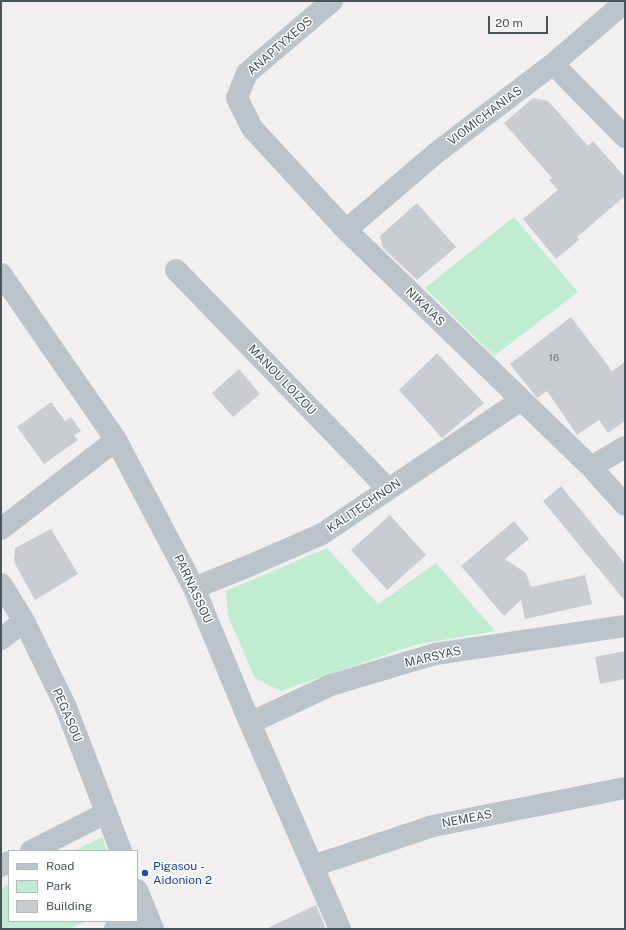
<!DOCTYPE html>
<style>
body{margin:0}
#map{position:relative;width:626px;height:930px;overflow:hidden;background:#f1efef;font-family:"Public Sans",sans-serif}
canvas{display:block}
.frame{position:absolute;inset:0;border:2px solid #48535b;pointer-events:none}
.legend{position:absolute;left:8px;top:850px;width:130px;height:72px;box-sizing:border-box;background:#fff;border:1px solid #b6babd;margin:0;padding:5px 7px;list-style:none;font-size:12px;color:#48535b}
.legend li{display:flex;align-items:center;gap:8px;height:20px}
.legend b{width:20px;border:1px solid #b6babd}
.scale{position:absolute;left:488px;top:16px;width:60px;height:18px;box-sizing:border-box;border:2px solid #48535b;border-top:0;padding-left:5px;font-size:12px;line-height:14px;white-space:nowrap;color:#48535b;-webkit-text-stroke:3px #fff;paint-order:stroke}
</style>
<div id="map">
<canvas width="626" height="930"></canvas>
<div class="frame"></div>
<ul class="legend">
<li><b style="height:5px;background:#bcc4cb"></b>Road</li>
<li><b style="height:11px;background:#c0ecd0"></b>Park</li>
<li><b style="height:11px;background:#c9ccd1"></b>Building</li>
</ul>
<div class="scale">20 m</div>
</div>
<script>
const ctx = document.querySelector('canvas').getContext('2d');
ctx.lineJoin = 'round';
function fillPath(path, color) { ctx.fillStyle = color; ctx.fill(path, 'evenodd'); }
const shape = rows => new Path2D(rows.map(r => 'M' + r).join(''));
function stroke(path, color, width, dash) { ctx.strokeStyle = color; ctx.lineWidth = width; ctx.lineCap = dash ? 'butt' : 'round'; ctx.setLineDash(dash || []); ctx.stroke(path); }
function write(font, color, halo, rows, align = 'center') {
  ctx.font = font + ' "Public Sans",sans-serif'; ctx.lineWidth = 3; ctx.setLineDash([]); ctx.textBaseline = 'middle'; ctx.strokeStyle = halo; ctx.fillStyle = color; for (const [text, x, y, turn = 0] of rows) {
    ctx.save(); ctx.translate(x, y); ctx.rotate((+turn || 0) * Math.PI / 180); ctx.textAlign = isNaN(turn) ? turn : align; if (halo) ctx.strokeText(text, 0, 0); ctx.fillText(text, 0, 0); ctx.restore();
  }
}
const green = shape([
 [514,217,578,292,494,356,425,288],
 [327,548,378,604,436,563,495,631,414,645,281,691,255,678,228,616,226,591],
 [102,837,107,851,74,851],
 [9,884,9,921,87,921,68,929,1,929,1,888]
]);
const building = shape([
 [533,98,548,101,588,146,593,141,625,177,625,196,577,237,579,240,556,259,523,219,558,190,549,180,552,178,504,123],
 [417,203,456,247,417,280,383,248,380,236],
 [571,317,612,371,625,362,625,421,608,433,599,420,577,435,547,391,537,398,510,364],
 [437,353,484,403,442,438,399,390],
 [239,369,260,394,233,417,212,393],
 [51,402,65,421,71,417,81,431,74,435,78,440,44,464,17,427],
 [561,486,625,564,625,601,543,501],
 [390,515,426,555,387,590,351,550],
 [514,521,529,539,505,559,526,573,531,587,585,575,592,604,525,619,521,600,504,616,461,566],
 [51,529,78,574,35,600,14,562,15,548],
 [625,651,625,679,600,684,595,657],
 [316,905,326,929,266,929]
]);
const minor = shape([
 [332,1,247,73,237,98,252,128,346,230,591,467,625,505],
 [553,64,625,137],
 [346,230,436,153,553,64,625,2],
 [176,270,388,489],
 [1,274,116,440,194,588,250,723,340,929],
 [591,467,625,447],
 [1,529,116,440],
 [1,584,24,621,65,705,121,851],
 [194,588,251,565,322,534,521,400],
 [1,639,24,621],
 [250,723,331,685,435,654,625,626],
 [31,851,106,813],
 [1,866,9,862],
 [313,866,433,826,625,788],
 [137,890,153,929],
 [115,929,134,921]
]);
const markers = [
 [145,873,4,"#1a4fb4"]
];
const numberNames = [
 ["16",554,358]
];
const streetNames = [
 ["ANAPTYXEOS",280,46,-41],
 ["VIOMICHANIAS",485,116,-37],
 ["NIKAIAS",425,307,44],
 ["MANOU LOIZOU",282,380,46],
 ["KALITECHNON",364,506,-34],
 ["PARNASSOU",193,589,65],
 ["MARSYAS",433,657,-13],
 ["PEGASOU",67,715,67],
 ["NEMEAS",467,819,-11]
];
const transitNames = [
 ["Pigasou -",153,866],
 ["Aidonion 2",153,880]
];
fillPath(green, '#c0ecd0');
fillPath(building, '#c9ccd1');
stroke(minor, '#bcc4cb', 22);
for (const [x, y, r, color] of markers) { const dot = new Path2D(); dot.arc(x, y, r, 0, 2 * Math.PI); ctx.fillStyle = color; ctx.fill(dot); stroke(dot, '#fff', 1.5); }
write('10px', '#687178', null, numberNames);
write('12px', '#48535b', '#fff', streetNames);
write('12px', '#164399', '#fff', transitNames, 'left');
</script>
